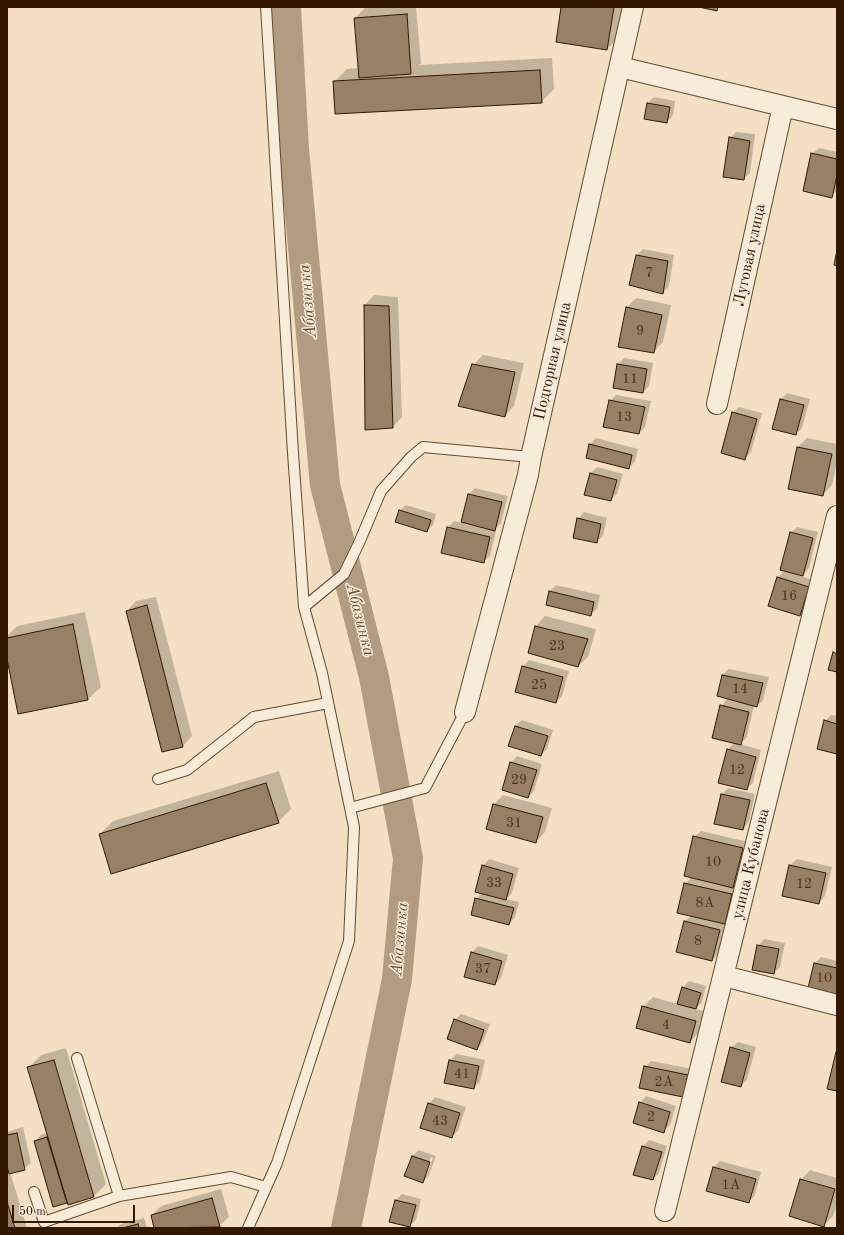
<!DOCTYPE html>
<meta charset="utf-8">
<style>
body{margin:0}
#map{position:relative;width:844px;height:1235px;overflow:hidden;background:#f3e0c4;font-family:"Old Standard TT",serif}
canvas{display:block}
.frame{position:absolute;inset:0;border:8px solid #321800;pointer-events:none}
.scale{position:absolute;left:12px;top:1205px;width:123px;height:18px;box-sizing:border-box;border:2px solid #321800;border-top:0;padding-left:5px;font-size:12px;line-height:14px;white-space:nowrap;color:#321800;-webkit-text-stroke:3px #f7ebd9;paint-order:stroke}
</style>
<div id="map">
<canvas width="844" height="1235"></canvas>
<div class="frame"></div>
<div class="scale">50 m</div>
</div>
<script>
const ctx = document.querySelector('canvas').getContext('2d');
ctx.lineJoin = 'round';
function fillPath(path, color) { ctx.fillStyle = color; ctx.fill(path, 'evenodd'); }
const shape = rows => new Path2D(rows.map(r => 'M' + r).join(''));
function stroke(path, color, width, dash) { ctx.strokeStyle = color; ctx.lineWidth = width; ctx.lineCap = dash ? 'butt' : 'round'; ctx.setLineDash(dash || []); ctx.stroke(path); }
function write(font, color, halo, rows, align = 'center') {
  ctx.font = font + ' "Old Standard TT",serif'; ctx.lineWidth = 3; ctx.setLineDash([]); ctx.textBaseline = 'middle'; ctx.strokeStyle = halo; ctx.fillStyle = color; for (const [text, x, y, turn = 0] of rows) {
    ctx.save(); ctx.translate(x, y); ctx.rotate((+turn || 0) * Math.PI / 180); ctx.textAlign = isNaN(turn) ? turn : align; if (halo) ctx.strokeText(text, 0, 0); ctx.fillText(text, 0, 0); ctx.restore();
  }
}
const shadow = shape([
 [384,7,416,7,421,63,419,65,552,58,554,89,541,102,334,82,347,69,359,68,355,18,365,8],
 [562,7,624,7,620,36,607,49],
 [654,97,675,101,673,115,667,122,648,103],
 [736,132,755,134,750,173,743,179,730,138],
 [819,148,837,152,837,191,831,196,812,154],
 [643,249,674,255,669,286,663,293,630,284,637,255],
 [374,295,398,297,402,417,393,427,366,429,365,305],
 [636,298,671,305,663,342,654,352,627,307],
 [483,355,524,363,514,406,505,416,473,365],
 [624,358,653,363,649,386,643,392,618,364],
 [787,393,810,399,802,428,796,434,774,429,781,399],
 [616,395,651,401,645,427,639,433,610,401],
 [739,407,762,413,751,452,745,458,733,413],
 [596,438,638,449,635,462,629,468,590,444],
 [807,438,837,444,837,462,832,485,823,495,798,447],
 [597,467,623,474,617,494,610,500,591,473],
 [475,488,508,496,501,523,494,530,496,531,490,556,483,562,442,552,448,527,454,521,462,523,469,494],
 [406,505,436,514,433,525,427,531,399,511],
 [584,512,607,518,603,536,596,542,578,519],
 [797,527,818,532,809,568,803,575,795,573,795,574,815,581,806,609,800,615,769,605,778,577,785,570,791,533],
 [556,585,600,595,597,609,590,615,550,591],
 [156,597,192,736,183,746,163,751,127,611,136,601],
 [85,612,101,687,88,699,19,713,7,654,7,636,17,626],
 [545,616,596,629,588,657,578,666,529,652,536,626],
 [529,660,569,671,562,696,556,702,523,667],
 [729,669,769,677,763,700,757,706,754,705,747,737,740,744,761,750,753,783,746,789,719,782,728,749,735,742,721,706,728,698,722,675],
 [831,715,837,716,837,753,825,721],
 [522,720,553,730,547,749,541,755,509,745,515,726],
 [517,756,542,764,534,791,528,797,511,763],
 [279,771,291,809,278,822,100,834,113,821],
 [728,788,755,794,749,822,743,829,722,794],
 [503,795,552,808,545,832,536,842,494,804],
 [701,831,748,842,739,880,733,887,738,888,731,916,724,923,726,924,718,954,712,960,678,951,685,921,692,915,685,884,692,877,694,837],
 [489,859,519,868,512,893,506,899,519,902,515,917,509,924,476,899,482,893,483,866],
 [797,859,832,867,825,896,819,903,790,865],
 [764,939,785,943,780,967,774,973,758,946],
 [478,946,508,955,501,978,495,984,472,952],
 [821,957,837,961,837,994,815,963],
 [689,981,706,986,702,1002,695,1009,705,1011,699,1032,690,1042,643,1007,653,997,678,1004,683,988],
 [461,1014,490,1024,483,1042,477,1049,455,1020],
 [738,1042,756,1047,747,1080,740,1086,731,1048],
 [66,1048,106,1184,94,1196,68,1204,68,1201,66,1202,35,1141,41,1135,47,1133,28,1068,41,1055],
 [457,1054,485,1060,480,1082,473,1088,445,1082,450,1060],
 [651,1061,693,1069,683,1096,645,1067],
 [646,1096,676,1106,670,1125,663,1131,640,1103],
 [435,1097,466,1107,458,1131,451,1137,429,1104],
 [23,1127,31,1163,24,1169,10,1172,27,1228,7,1228,7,1132],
 [649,1140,667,1146,659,1173,653,1179,643,1147],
 [419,1150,436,1156,429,1175,423,1181,412,1156],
 [431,1157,433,1158,427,1175,425,1175],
 [720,1161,761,1172,755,1195,749,1202,713,1168],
 [810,1170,837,1178,837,1204,833,1216,824,1225,801,1180],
 [221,1189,229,1217,219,1226,213,1228,155,1228,152,1215,161,1206],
 [402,1194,421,1199,416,1220,409,1226,390,1221,396,1200],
 [144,1218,147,1228,117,1228,121,1224]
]);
const river = shape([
 [286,7,294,149,325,485,374,677,408,858,397,979,346,1228]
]);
const building = shape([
 [561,7,614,7,607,50,556,42,561,7],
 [699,7,718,7,717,11,699,7],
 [407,14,411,74,359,78,354,18,407,14],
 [540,70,542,103,335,114,333,81,540,70],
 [647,103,670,107,667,123,644,119,647,103],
 [729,137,750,141,744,180,723,177,729,137],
 [811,153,837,159,837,175,832,198,803,191,811,153],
 [837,250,837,266,834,265,837,250],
 [636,255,668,261,663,294,629,285,636,255],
 [364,305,389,306,393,428,365,430,364,305],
 [626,307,662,315,654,353,618,347,626,307],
 [472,364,515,372,505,417,458,406,472,364],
 [617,364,647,369,643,393,613,388,617,364],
 [780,399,804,405,796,435,772,429,780,399],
 [609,400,645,407,639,434,603,427,609,400],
 [732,412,757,419,745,460,721,453,732,412],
 [589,444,632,455,629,469,586,458,589,444],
 [797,447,832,454,823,496,788,489,797,447],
 [590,473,617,480,611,501,584,495,590,473],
 [468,494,502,502,495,531,461,522,468,494],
 [399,510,431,520,427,532,395,522,399,510],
 [577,518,601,524,597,543,573,538,577,518],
 [447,527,490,537,484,563,441,553,447,527],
 [790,532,813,538,803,576,780,570,790,532],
 [777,577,809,587,800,616,768,606,777,577],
 [549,591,594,602,591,616,546,605,549,591],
 [147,605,183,747,162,752,126,611,147,605],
 [73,624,88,700,18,714,7,659,7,638,73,624],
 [535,626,588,639,578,667,528,653,535,626],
 [833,652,837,654,837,672,828,670,833,652],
 [522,666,563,677,556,703,515,692,522,666],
 [722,675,763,683,757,707,717,696,722,675],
 [720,705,749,712,741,745,712,738,720,705],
 [824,720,837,724,837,754,817,749,824,720],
 [515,726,548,736,541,756,508,746,515,726],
 [727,749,756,757,747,790,718,783,727,749],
 [510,762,537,770,528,798,502,790,510,762],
 [266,783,279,823,111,874,99,834,266,783],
 [721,794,750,800,743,830,714,824,721,794],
 [493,804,543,817,536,843,486,829,493,804],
 [693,836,743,848,733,888,684,876,693,836],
 [482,865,513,874,506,900,475,892,482,865],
 [789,865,826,873,819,904,782,896,789,865],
 [684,883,732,894,725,924,677,913,684,883],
 [475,898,514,908,509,925,471,915,475,898],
 [684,921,720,930,712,961,676,952,684,921],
 [757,945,779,949,774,974,752,970,757,945],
 [471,952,502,961,495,985,464,977,471,952],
 [814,963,837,968,837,995,808,988,814,963],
 [682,987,701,993,696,1009,677,1004,682,987],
 [642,1006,696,1021,690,1043,636,1028,642,1006],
 [454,1019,484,1030,477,1050,447,1039,454,1019],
 [730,1047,750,1053,741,1087,721,1082,730,1047],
 [836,1052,837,1052,837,1091,827,1089,836,1052],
 [54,1060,94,1197,68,1205,27,1067,54,1060],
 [449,1060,479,1066,474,1089,444,1083,449,1060],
 [644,1066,688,1075,683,1097,639,1088,644,1066],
 [639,1102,670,1112,664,1133,633,1123,639,1102],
 [428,1103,460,1113,452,1138,420,1128,428,1103],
 [17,1133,25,1170,9,1174,7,1166,7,1135,17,1133],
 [47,1137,67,1203,53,1207,34,1141,47,1137],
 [642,1146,662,1152,653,1180,633,1175,642,1146],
 [412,1156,430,1162,423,1183,404,1176,412,1156],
 [713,1167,756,1179,749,1203,706,1191,713,1167],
 [800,1179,835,1189,824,1227,789,1216,800,1179],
 [212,1198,220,1227,154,1228,151,1215,212,1198],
 [395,1200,416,1205,410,1227,389,1222,395,1200],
 [7,1202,15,1228,7,1228,7,1202],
 [138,1224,139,1228,123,1228,138,1224]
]);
const service = shape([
 [266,7,293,453,304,607],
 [158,779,187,770,254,717,328,703],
 [350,808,425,788,465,712],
 [77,1058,119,1196],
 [34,1192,44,1222,119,1196,231,1177,266,1187],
 [248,1228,277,1163,349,941,354,827,322,673,304,607,344,574,359,543,381,491,411,457,423,447,531,457]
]);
const minor = shape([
 [620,67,837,119],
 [717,404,783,106],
 [465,712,528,475,531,457,633,7],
 [724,976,837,1005],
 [665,1211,837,516]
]);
const numberNames = [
 ["7",649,273],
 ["9",640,331],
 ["11",630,379],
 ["13",624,417],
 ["16",789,596],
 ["23",557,646],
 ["25",539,685],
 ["14",740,689],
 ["12",737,770],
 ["29",519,780],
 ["31",514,823],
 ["10",713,862],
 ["33",494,883],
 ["12",804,884],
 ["8А",705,903],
 ["8",698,941],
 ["37",483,969],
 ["10",824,978],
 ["4",666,1025],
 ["41",462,1074],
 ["2А",664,1082],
 ["2",651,1117],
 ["43",440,1121],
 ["1А",731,1185]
];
const streetNames = [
 ["Луговая улица",750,255,-78],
 ["Подгорная улица",553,361,-77],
 ["улица Кубанова",751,864,-76]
];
const waterNames = [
 ["Абазинка",308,301,-95],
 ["Абазинка",360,620,76],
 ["Абазинка",400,939,-85]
];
fillPath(shadow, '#0003');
stroke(river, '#b19c81', 30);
fillPath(building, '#968066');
stroke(building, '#321800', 1);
stroke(service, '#624a31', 12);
stroke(minor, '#624a31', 22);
stroke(service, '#f7ebd9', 10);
stroke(minor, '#f7ebd9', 20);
write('14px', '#4b321a', null, numberNames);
write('16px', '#321800', '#f7ebd9', streetNames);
write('italic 17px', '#654d34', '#f7ebd9', waterNames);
</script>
